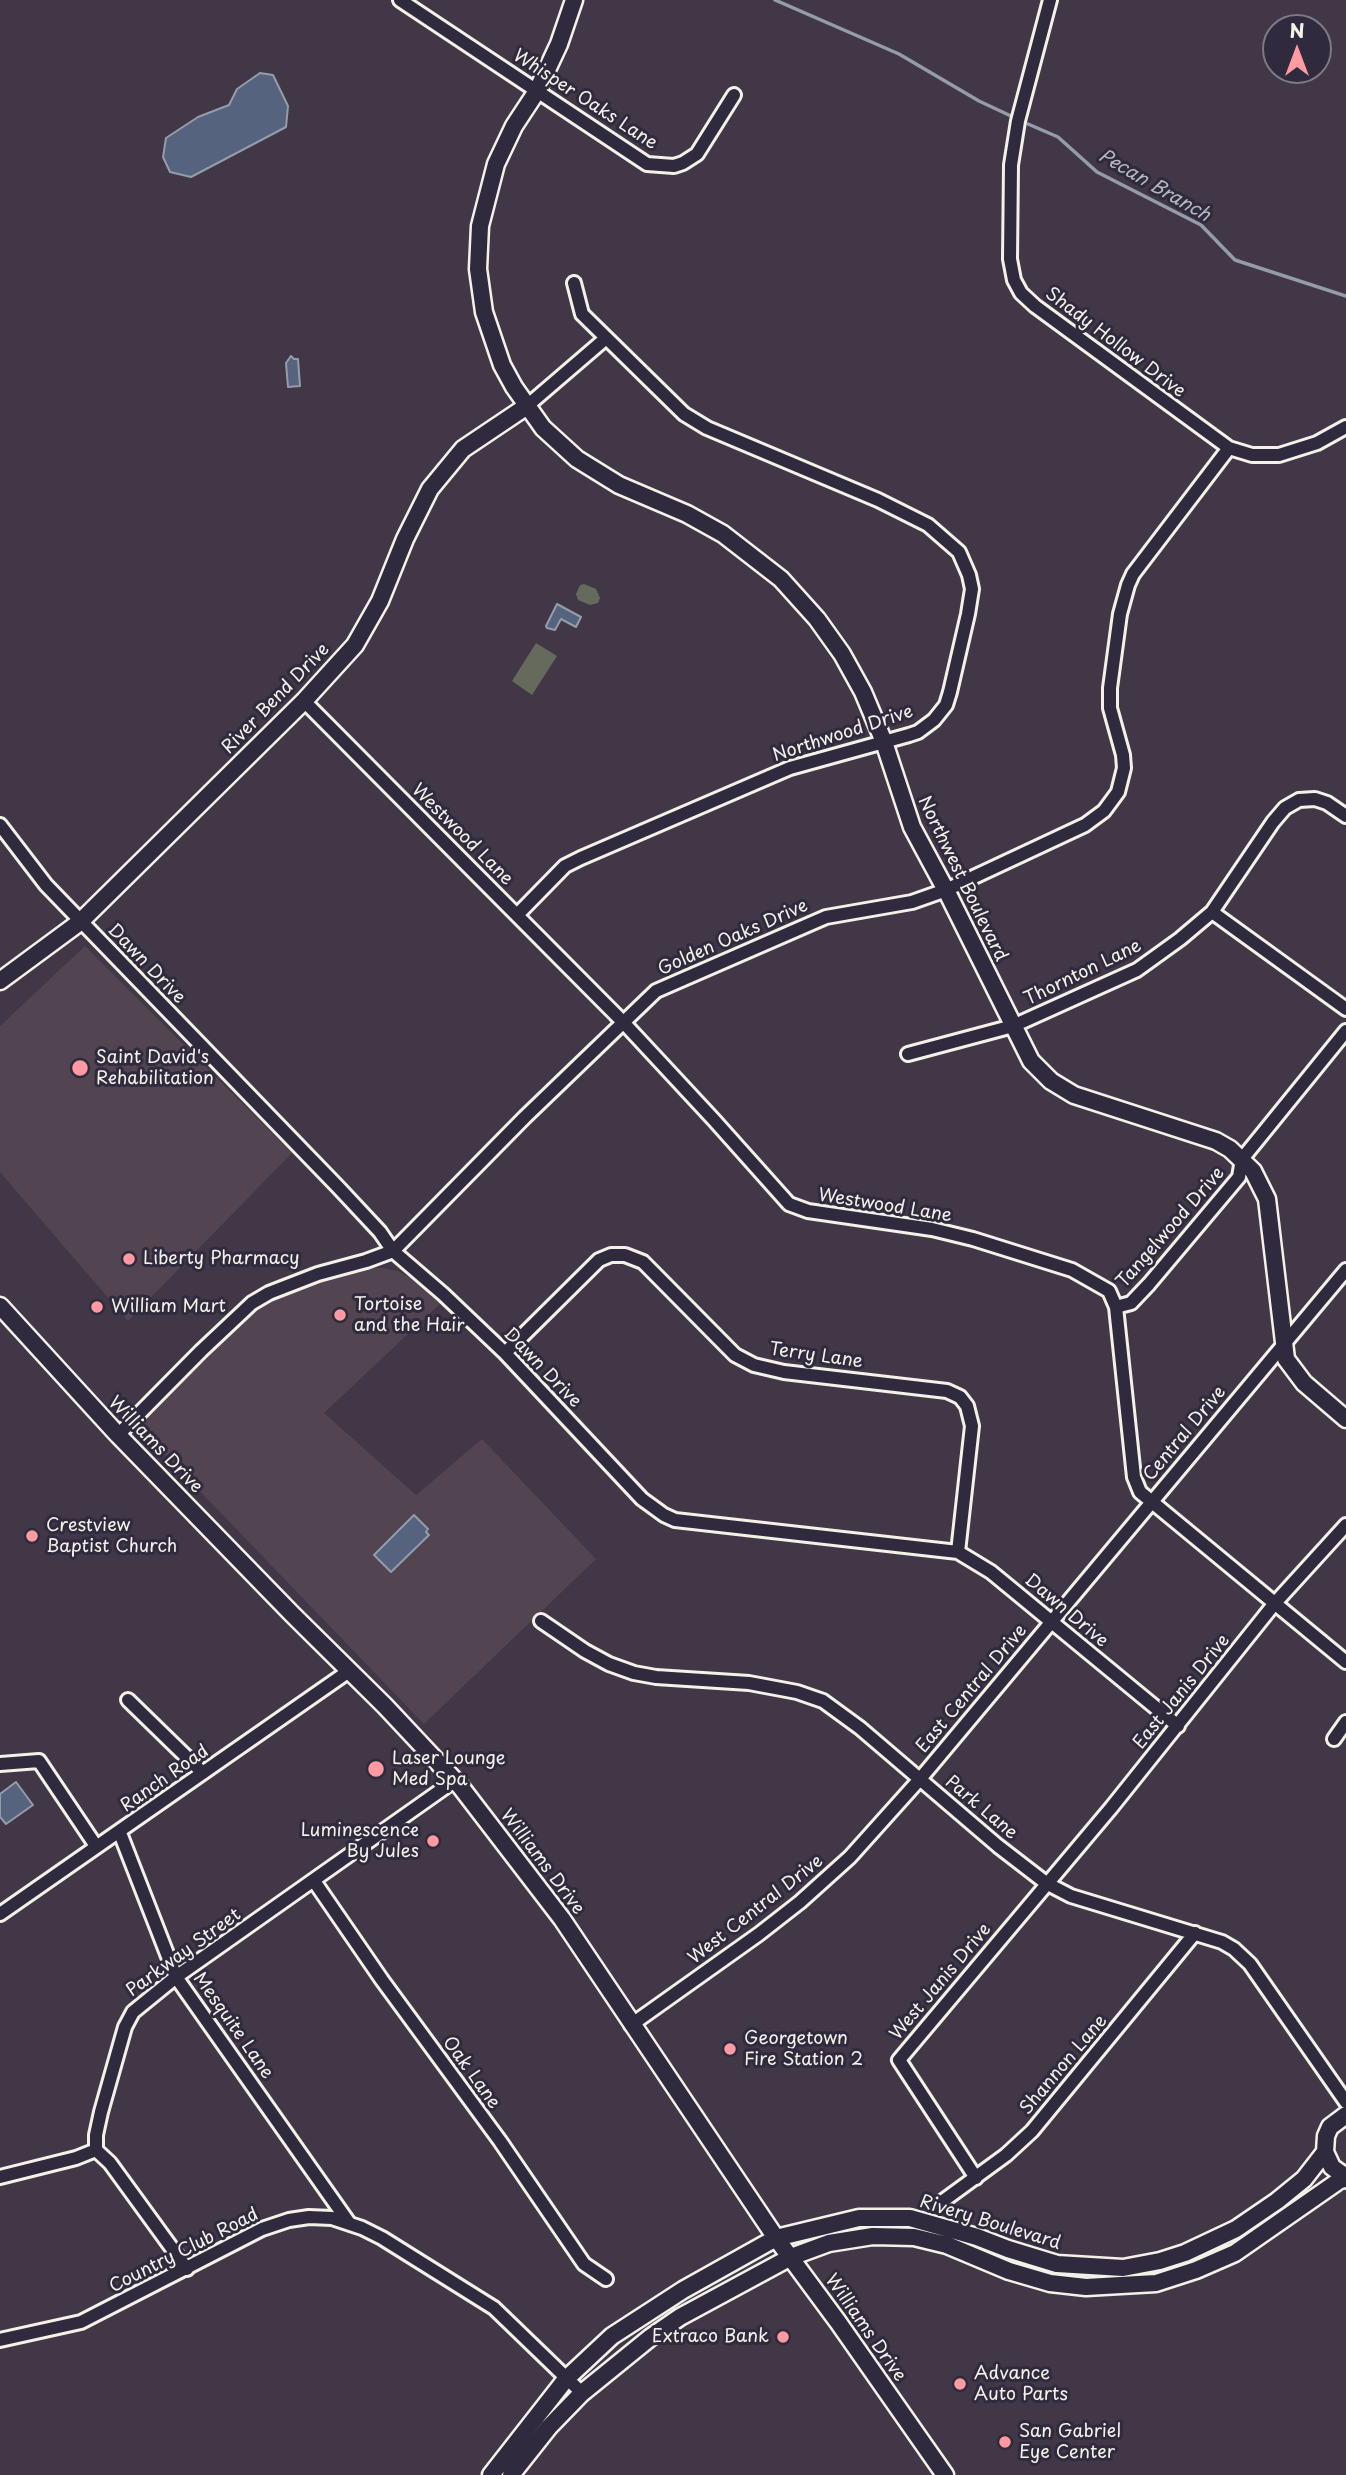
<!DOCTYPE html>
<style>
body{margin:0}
#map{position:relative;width:1346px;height:2475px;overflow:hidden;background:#423747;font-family:"Playpen Sans",sans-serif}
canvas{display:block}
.north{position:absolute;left:1262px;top:14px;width:70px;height:70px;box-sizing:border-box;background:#2f2a3d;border:2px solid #7e7a81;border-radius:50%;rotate:0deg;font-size:19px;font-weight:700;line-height:28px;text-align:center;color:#f4f1e8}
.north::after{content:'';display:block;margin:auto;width:24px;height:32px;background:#ff9aa2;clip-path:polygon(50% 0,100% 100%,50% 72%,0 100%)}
</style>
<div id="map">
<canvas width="1346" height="2475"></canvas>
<div class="north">N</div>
</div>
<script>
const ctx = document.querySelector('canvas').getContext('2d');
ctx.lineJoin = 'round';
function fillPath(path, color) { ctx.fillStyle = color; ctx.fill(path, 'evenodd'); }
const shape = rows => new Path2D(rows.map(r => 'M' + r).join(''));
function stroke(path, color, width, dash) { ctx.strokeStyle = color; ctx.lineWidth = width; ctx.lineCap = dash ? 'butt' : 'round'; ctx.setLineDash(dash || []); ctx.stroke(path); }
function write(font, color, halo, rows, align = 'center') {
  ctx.font = font + ' "Playpen Sans",sans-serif'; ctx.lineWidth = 6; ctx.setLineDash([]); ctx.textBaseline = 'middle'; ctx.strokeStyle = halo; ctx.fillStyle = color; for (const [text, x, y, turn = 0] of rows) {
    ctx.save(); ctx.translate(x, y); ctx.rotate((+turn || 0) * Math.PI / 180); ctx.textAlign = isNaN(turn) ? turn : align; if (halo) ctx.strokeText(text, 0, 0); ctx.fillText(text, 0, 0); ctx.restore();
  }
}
const built = shape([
 [85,946,292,1153,128,1321,0,1172,0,1026],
 [366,1268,382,1268,398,1271,420,1283,441,1303,324,1413,416,1495,482,1439,596,1559,424,1724,138,1427,247,1314,261,1305,342,1274]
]);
const green = shape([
 [584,584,596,589,600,598,598,603,590,605,578,600,576,594,580,585],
 [536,643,557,656,532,695,512,681]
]);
const water = shape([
 [260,73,273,75,288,106,286,127,191,177,170,172,163,157,166,138,198,117,229,105,237,89,260,73],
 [291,356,294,359,298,359,300,386,288,387,286,363,291,356],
 [557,604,581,617,576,627,561,619,555,630,547,628,546,626,557,604],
 [414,1515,428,1529,426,1532,429,1535,391,1572,374,1555,414,1515],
 [16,1782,33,1805,6,1824,0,1817,0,1794,16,1782]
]);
const stream = shape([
 [775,0,899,54,979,101,1011,116],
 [1028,124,1058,137,1097,172,1201,225,1235,260,1346,296]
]);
const street = shape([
 [400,0,647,164,674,166,683,163,697,154,734,95],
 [1050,0,1018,121,1011,165,1010,259,1014,280,1021,293,1035,306,1229,448,1252,455,1279,455,1317,443,1346,427],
 [527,406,605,339],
 [304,701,623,1022,714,1120,789,1204,808,1211,932,1229,973,1239,1072,1270,1109,1291,1116,1307,1134,1477,1140,1492,1346,1662],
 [0,825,46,885,338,1187,380,1232,393,1251,443,1294,505,1353,642,1499,664,1515,675,1520,958,1552,991,1572,1178,1726],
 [1212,912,1346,1009],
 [517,915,565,866,581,858,790,768,909,735,918,732,934,720,946,705,950,692,968,614,972,589,969,575,959,552,928,525,878,500,707,428,684,414,582,314,574,283],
 [908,1054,1013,1026,1137,970,1180,939,1212,912,1273,822,1285,808,1299,800,1315,799,1327,803,1346,816],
 [1116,1307,1131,1303,1149,1284,1239,1177,1242,1159,1346,1031],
 [505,1353,599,1260,611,1255,625,1255,643,1262,735,1355,754,1365,784,1372,947,1391,960,1397,967,1406,972,1426,958,1552],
 [118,1435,201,1351,252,1303,269,1293,318,1274,366,1261,393,1251,525,1117,656,991,826,917,912,902,946,890,1085,825,1104,811,1118,792,1124,768,1123,755,1110,708,1110,688,1120,614,1128,585,1133,574,1229,448],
 [541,1621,585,1651,609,1664,634,1673,656,1677,749,1683,797,1692,823,1701,860,1728,998,1846,1046,1883,1071,1896,1222,1942,1234,1949,1250,1964,1346,2102],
 [128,1700,203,1773],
 [1334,1739,1346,1722],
 [0,1764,39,1761,96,1846],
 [120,1833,176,1977,349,2223],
 [314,1881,382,1980,500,2141,584,2264,606,2279],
 [0,1914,349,1671],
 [631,2025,759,1934,800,1902,850,1857,920,1779,1346,1270],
 [96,2150,96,2135,101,2112,125,2027,133,2012,176,1977,454,1781],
 [96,2150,110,2163,187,2269],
 [0,2177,76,2158,96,2150],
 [976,2178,899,2060,1111,1808,1275,1603,1346,1525],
 [943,2201,1006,2155,1032,2131,1195,1933],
 [0,2340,81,2322,262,2229,289,2220,309,2217,332,2218,362,2228,382,2238,494,2308,582,2393]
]);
const secondary = shape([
 [574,0,559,44,537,91,514,126,496,164,480,226,478,269,484,312,502,365,514,387,543,428,577,459,619,485,687,514,723,534,781,579,817,619,842,654,863,692,884,742,912,827,948,894,1031,1061,1051,1081,1074,1095,1216,1141,1230,1149,1253,1171,1267,1199,1286,1359,1304,1383,1346,1419],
 [0,981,80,922,304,701,355,645,380,601,405,539,430,489,463,449,527,406],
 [0,1306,118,1435,292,1614,385,1706,460,1786,562,1919,776,2238,838,2322,945,2475],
 [1346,2115,1330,2127,1326,2136,1325,2152,1332,2167,1346,2177],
 [491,2475,566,2379,612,2336,683,2290,776,2238,859,2218,910,2218,977,2237,1008,2249,1057,2264,1123,2268,1160,2261,1185,2253,1236,2229,1277,2201,1304,2179,1325,2152],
 [511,2475,549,2427,582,2393,651,2337,680,2317,791,2257,829,2243,873,2236,914,2237,947,2245,1009,2271,1050,2283,1086,2287,1156,2283,1196,2270,1235,2253,1340,2180,1346,2179]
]);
const markers = [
 [80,1068,9,"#ff9aa2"],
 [129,1259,7,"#ff9aa2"],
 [97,1307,7,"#ff9aa2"],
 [340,1315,7,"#ff9aa2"],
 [32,1536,7,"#ff9aa2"],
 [376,1769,9,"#ff9aa2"],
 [433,1841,7,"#ff9aa2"],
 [730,2049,7,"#ff9aa2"],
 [783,2337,7,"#ff9aa2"],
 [960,2384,7,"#ff9aa2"],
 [1005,2442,7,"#ff9aa2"]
];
const streetNames = [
 ["Whisper Oaks Lane",585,100,33],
 ["Shady Hollow Drive",1115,343,37],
 ["River Bend Drive",276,699,-46],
 ["Northwood Drive",843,734,-18],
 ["Westwood Lane",462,835,45],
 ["Northwest Boulevard",962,879,64],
 ["Golden Oaks Drive",733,938,-24],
 ["Dawn Drive",146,964,46],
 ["Thornton Lane",1083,973,-26],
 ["Westwood Lane",885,1206,9],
 ["Tangelwood Drive",1171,1228,-49],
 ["Terry Lane",816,1356,8],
 ["Dawn Drive",542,1368,46],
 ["Central Drive",1185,1434,-50],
 ["Williams Drive",155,1445,46],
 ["Dawn Drive",1066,1611,40],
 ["East Central Drive",972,1689,-50],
 ["East Janis Drive",1182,1692,-51],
 ["Ranch Road",165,1779,-35],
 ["Park Lane",981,1808,40],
 ["Williams Drive",542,1862,53],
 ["West Central Drive",756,1910,-38],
 ["Parkway Street",184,1953,-36],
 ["West Janis Drive",941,1982,-50],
 ["Mesquite Lane",233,2026,55],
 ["Shannon Lane",1064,2065,-50],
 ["Oak Lane",471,2073,54],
 ["Rivery Boulevard",990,2223,17],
 ["Country Club Road",184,2251,-27],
 ["Williams Drive",865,2328,55]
];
const poiNames = [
 ["Saint David's",96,1058],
 ["Rehabilitation",96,1079],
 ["Liberty Pharmacy",143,1259],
 ["Tortoise",354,1305],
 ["and the Hair",354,1326],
 ["William Mart",111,1307],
 ["Crestview",46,1526],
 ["Baptist Church",46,1547],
 ["Laser Lounge",392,1759],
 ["Med Spa",392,1780],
 ["Luminescence",419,1831,"right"],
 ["By Jules",419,1852,"right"],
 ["Georgetown",744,2039],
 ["Fire Station 2",744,2060],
 ["Extraco Bank",769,2337,"right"],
 ["Advance",974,2374],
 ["Auto Parts",974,2395],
 ["San Gabriel",1019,2432],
 ["Eye Center",1019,2453]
];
const waterNames = [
 ["Pecan Branch",1154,186,30]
];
fillPath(built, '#524451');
fillPath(green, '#666a5d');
fillPath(water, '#56637f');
stroke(water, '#959ca9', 2);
stroke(stream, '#959ca9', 3.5);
stroke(street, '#f4f1e8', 18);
stroke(secondary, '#f4f1e8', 21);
stroke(street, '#2f2a3d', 12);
stroke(secondary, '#2f2a3d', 16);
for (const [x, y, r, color] of markers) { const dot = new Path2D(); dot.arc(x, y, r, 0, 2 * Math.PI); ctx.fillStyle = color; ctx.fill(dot); stroke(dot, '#2f2a3d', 2.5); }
write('18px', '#f4f1e8', '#2f2a3d', streetNames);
write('18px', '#f4f1e8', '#2f2a3d', poiNames, 'left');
write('italic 19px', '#b5b8be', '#2f2a3d', waterNames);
</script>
